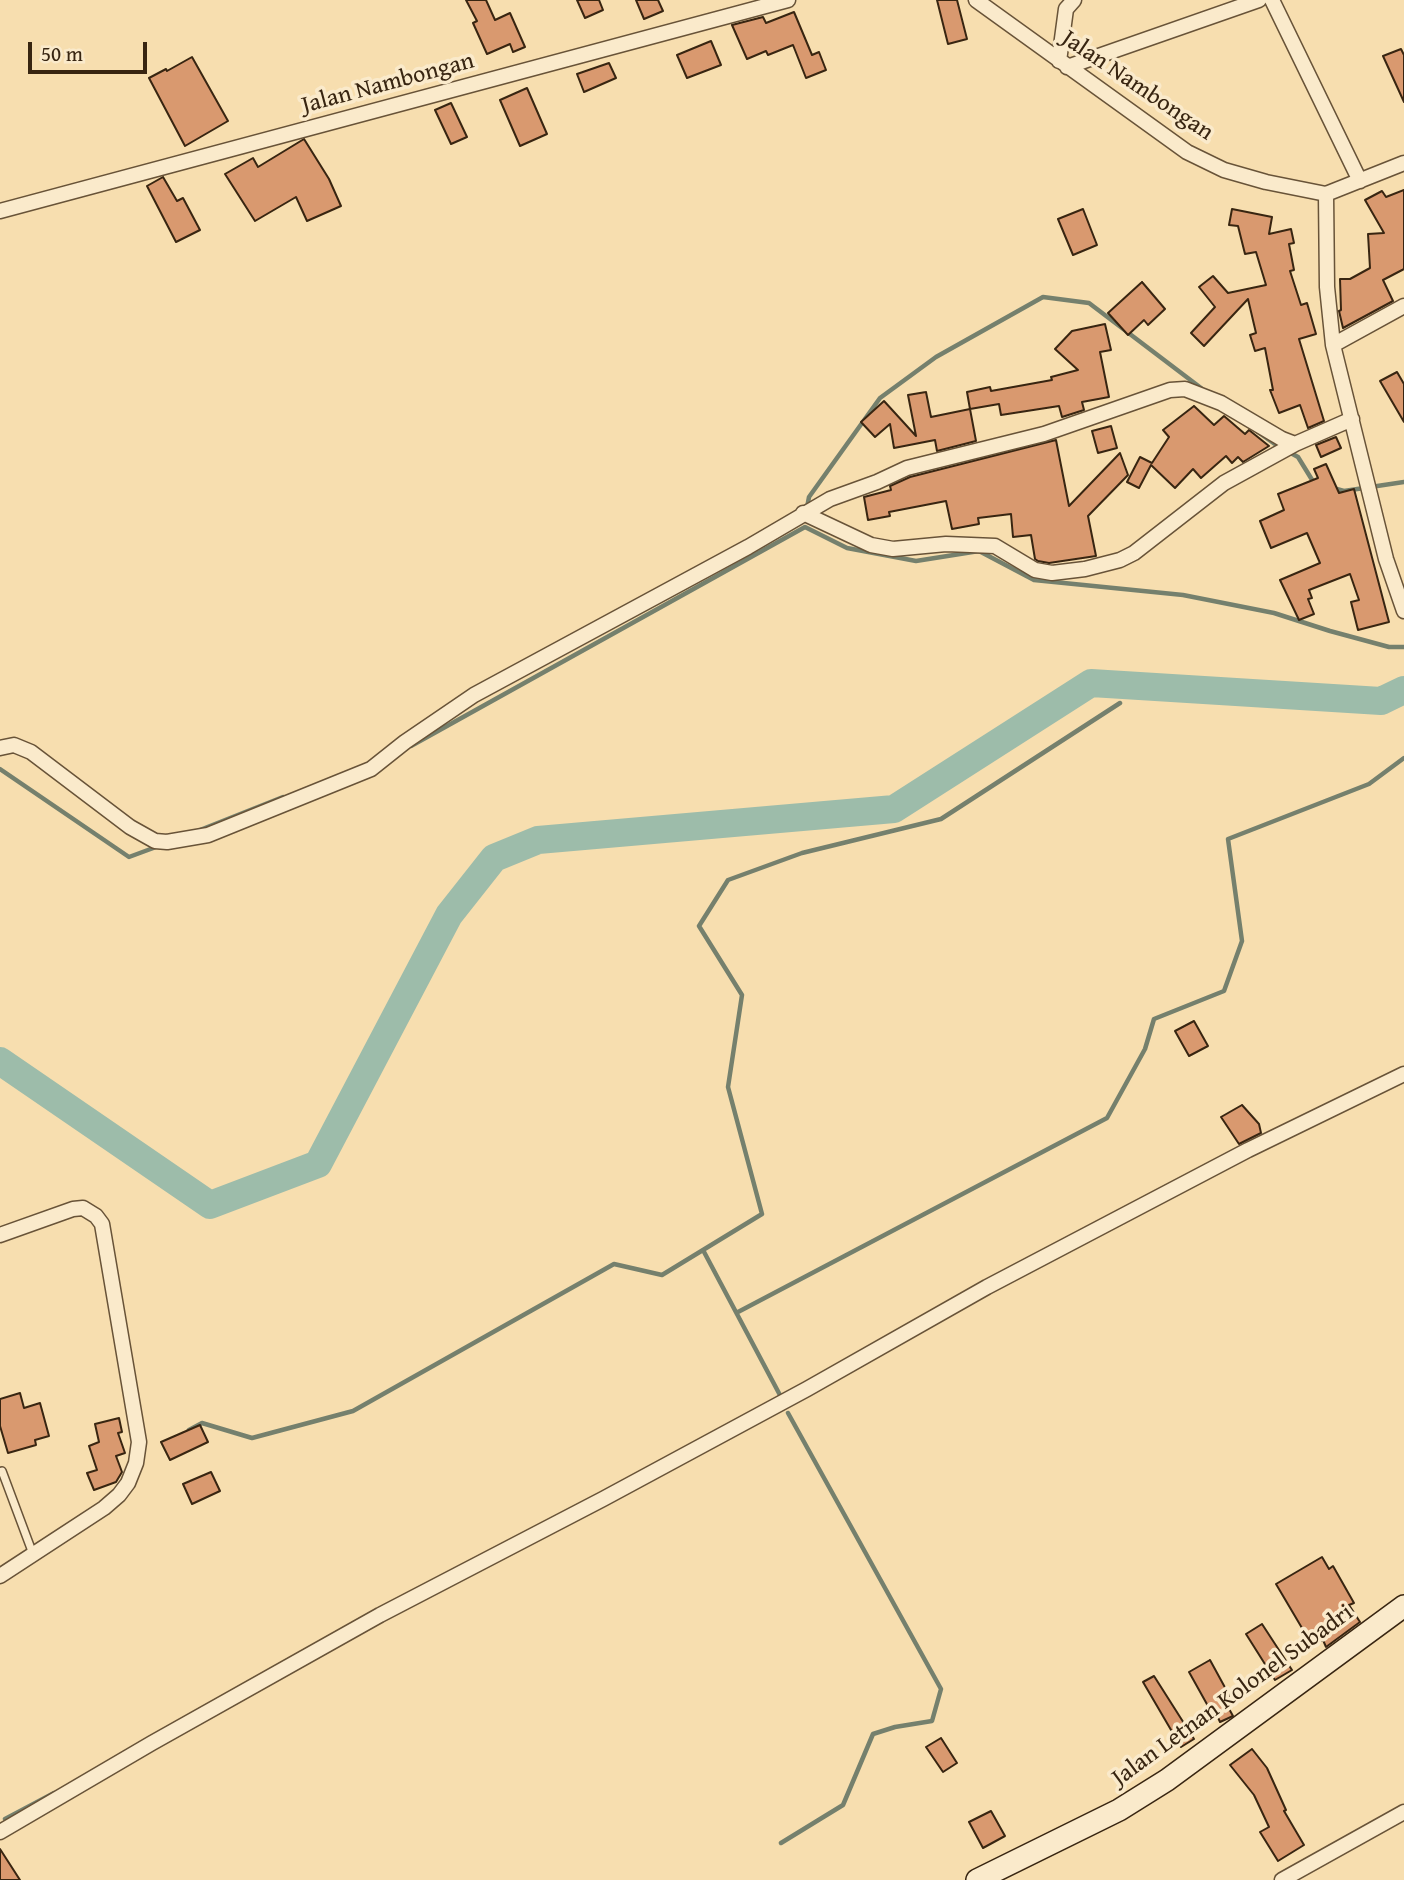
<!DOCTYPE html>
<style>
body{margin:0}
#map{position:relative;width:1404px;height:1880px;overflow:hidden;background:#f7deaf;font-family:"Gentium Book Plus",serif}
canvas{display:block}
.scale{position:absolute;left:28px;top:42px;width:119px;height:32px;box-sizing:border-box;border:4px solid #382511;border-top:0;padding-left:9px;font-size:21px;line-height:24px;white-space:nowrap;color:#382511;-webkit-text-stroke:5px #faeacb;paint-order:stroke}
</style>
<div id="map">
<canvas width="1404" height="1880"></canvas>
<div class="scale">50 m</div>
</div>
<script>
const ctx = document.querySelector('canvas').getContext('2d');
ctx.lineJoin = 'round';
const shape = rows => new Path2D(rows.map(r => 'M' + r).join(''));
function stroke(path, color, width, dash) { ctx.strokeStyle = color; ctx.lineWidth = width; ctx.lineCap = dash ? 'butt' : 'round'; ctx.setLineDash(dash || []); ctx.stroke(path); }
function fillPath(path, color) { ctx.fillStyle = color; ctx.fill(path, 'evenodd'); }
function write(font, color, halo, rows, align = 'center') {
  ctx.font = font + ' "Gentium Book Plus",serif'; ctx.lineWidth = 7; ctx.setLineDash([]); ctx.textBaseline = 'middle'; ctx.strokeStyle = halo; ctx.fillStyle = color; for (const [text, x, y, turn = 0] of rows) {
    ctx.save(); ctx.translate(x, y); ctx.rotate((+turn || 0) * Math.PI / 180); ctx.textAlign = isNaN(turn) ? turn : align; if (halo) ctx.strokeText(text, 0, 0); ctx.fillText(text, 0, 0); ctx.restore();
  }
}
const stream = shape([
 [1258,432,1279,447],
 [1287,451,1298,457,1314,483],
 [1333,488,1344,491,1404,482],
 [807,508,809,497,880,398,936,357,1043,297,1089,303,1201,388],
 [411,746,805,527,847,548,916,561,979,551,1034,580,1183,595,1274,613,1330,631,1389,647,1404,647],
 [0,769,129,857,156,847],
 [200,830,283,797],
 [703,1250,781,1397],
 [738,1312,1107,1118,1145,1049,1154,1019,1224,991,1242,941,1228,839,1369,784,1404,758],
 [189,1430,202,1423,252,1438,353,1411,614,1264,662,1275,762,1214,728,1087,742,995,699,926,728,880,802,853,941,819,1120,703],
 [5,1819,54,1793],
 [781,1843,843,1805,873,1734,895,1727,932,1721,941,1689,788,1413]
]);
const river = shape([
 [0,1061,210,1205,318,1164,449,915,494,858,538,840,894,809,1091,683,1381,701,1404,690]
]);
const building = shape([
 [466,0,486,0,495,20,510,13,525,47,513,52,510,44,487,54,473,23,477,21,466,0],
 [577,0,599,0,603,10,585,18,577,0],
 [636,0,658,0,663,11,644,19,636,0],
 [937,0,957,0,967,39,948,44,937,0],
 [794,12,812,55,819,52,826,70,806,78,793,45,768,55,766,51,747,59,732,25,763,17,766,23,794,12],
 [711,41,721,65,687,78,677,55,711,41],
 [1401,49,1404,55,1404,102,1383,56,1401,49],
 [192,57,228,121,185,146,149,78,166,69,167,71,192,57],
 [609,63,616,78,584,92,577,74,609,63],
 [527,88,547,134,520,146,500,100,527,88],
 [451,103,467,137,451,144,435,110,451,103],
 [304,139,329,179,341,206,307,221,296,197,255,221,225,174,253,158,258,167,304,139],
 [163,177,177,201,183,198,200,230,176,242,147,186,163,177],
 [1404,190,1404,269,1383,280,1393,301,1343,328,1339,311,1341,310,1340,279,1350,279,1370,268,1368,234,1384,233,1365,200,1382,191,1386,197,1404,190],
 [1083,209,1097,245,1073,255,1058,219,1083,209],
 [1232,209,1272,217,1269,234,1291,229,1294,243,1289,244,1294,270,1290,271,1301,305,1307,303,1316,334,1299,339,1324,421,1308,428,1300,405,1279,413,1270,390,1273,390,1265,348,1255,351,1250,335,1256,333,1248,299,1204,346,1191,333,1215,307,1199,287,1213,276,1228,293,1266,285,1256,252,1245,254,1238,226,1229,225,1232,209],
 [1142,282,1165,309,1148,325,1144,320,1128,335,1108,313,1142,282],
 [1105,324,1111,350,1100,352,1109,397,1082,402,1084,410,1062,417,1059,406,1001,415,999,404,970,409,967,392,990,387,991,391,1052,380,1051,377,1078,370,1055,349,1072,331,1105,324],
 [1397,372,1404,384,1404,422,1380,381,1397,372],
 [926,392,931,417,970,409,976,441,937,451,935,440,894,448,890,424,875,437,861,422,884,401,916,436,908,395,926,392],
 [1194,406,1214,425,1224,416,1245,434,1249,430,1269,446,1243,462,1238,457,1232,463,1226,456,1201,478,1193,469,1175,488,1151,465,1139,488,1127,482,1140,457,1152,463,1169,437,1163,430,1194,406],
 [1111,426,1117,448,1098,453,1092,431,1111,426],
 [1336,437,1341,448,1321,457,1316,445,1336,437],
 [1056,440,1069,506,1120,453,1128,475,1088,516,1096,556,1049,563,1038,561,1035,559,1031,535,1013,537,1011,514,978,518,979,524,952,529,946,501,889,512,890,516,868,520,864,497,891,490,890,486,910,477,1056,440],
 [1326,464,1339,493,1354,489,1389,622,1358,630,1351,602,1359,600,1350,574,1309,590,1312,598,1308,599,1314,614,1299,620,1280,580,1320,563,1307,533,1271,548,1260,521,1284,510,1278,494,1318,478,1314,469,1326,464],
 [1194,1021,1208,1046,1189,1056,1175,1031,1194,1021],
 [1242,1105,1259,1124,1261,1133,1239,1144,1221,1117,1242,1105],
 [20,1393,24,1408,40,1403,49,1436,35,1440,36,1445,8,1453,0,1426,0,1399,20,1393],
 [119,1418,122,1432,118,1433,125,1453,116,1456,122,1472,116,1482,94,1490,87,1473,97,1470,89,1446,99,1442,95,1424,119,1418],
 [200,1425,208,1442,170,1460,161,1442,200,1425],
 [211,1472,220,1491,192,1504,183,1484,211,1472],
 [1322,1557,1329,1569,1333,1566,1354,1603,1349,1605,1360,1622,1326,1647,1323,1640,1312,1645,1276,1584,1322,1557],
 [1262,1624,1292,1670,1275,1680,1246,1634,1262,1624],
 [1210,1660,1234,1704,1228,1707,1233,1716,1220,1722,1216,1713,1213,1715,1189,1672,1210,1660],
 [1154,1676,1194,1739,1181,1747,1143,1682,1154,1676],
 [941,1738,957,1763,943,1772,926,1747,941,1738],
 [1252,1749,1267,1768,1286,1810,1284,1811,1304,1845,1278,1861,1260,1832,1269,1827,1254,1795,1230,1765,1252,1749],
 [991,1811,1005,1836,983,1848,969,1822,991,1811],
 [0,1849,20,1880,0,1880,0,1849]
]);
const lane = shape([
 [2,1471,33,1554]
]);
const street = shape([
 [976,0,1187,152,1224,170,1266,182,1326,194],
 [1272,0,1360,181],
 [1059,61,1066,9,1074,0],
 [1067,67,1259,0],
 [1326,194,1327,287,1333,345,1386,559,1404,611],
 [1326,194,1404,163],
 [0,211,788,0],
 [1333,345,1404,306],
 [803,513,871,545,893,549,946,544,995,546,1035,570,1052,573,1085,569,1120,560,1134,553,1224,483,1295,444],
 [0,748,14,745,31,752,130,827,155,841,167,842,208,835,371,769,405,742,474,695,748,547,830,499,877,482,907,468,1044,434,1170,390,1185,389,1221,403,1282,439,1295,444,1352,419],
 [0,1235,73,1209,83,1208,96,1216,102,1224,139,1442,136,1463,128,1483,119,1495,104,1508,0,1576],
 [0,1832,152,1743,380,1615,603,1499,807,1389,987,1287,1248,1150,1404,1074],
 [1282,1880,1404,1812]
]);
const secondary = shape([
 [977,1880,1119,1810,1167,1780,1404,1606]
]);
const streetNames = [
 ["Jalan Nambongan",388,84,-15],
 ["Jalan Nambongan",1137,86,34],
 ["Jalan Letnan Kolonel Subadri",1233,1696,-36]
];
stroke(stream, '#75806d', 4.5);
stroke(river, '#9dbcaa', 28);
fillPath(building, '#d9996f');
stroke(building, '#382511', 2);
stroke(lane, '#685338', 10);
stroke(street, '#685338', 17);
stroke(secondary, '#382511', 24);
stroke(lane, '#faeacb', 7);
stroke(street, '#faeacb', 14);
stroke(secondary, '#faeacb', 21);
write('24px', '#382511', '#faeacb', streetNames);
</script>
